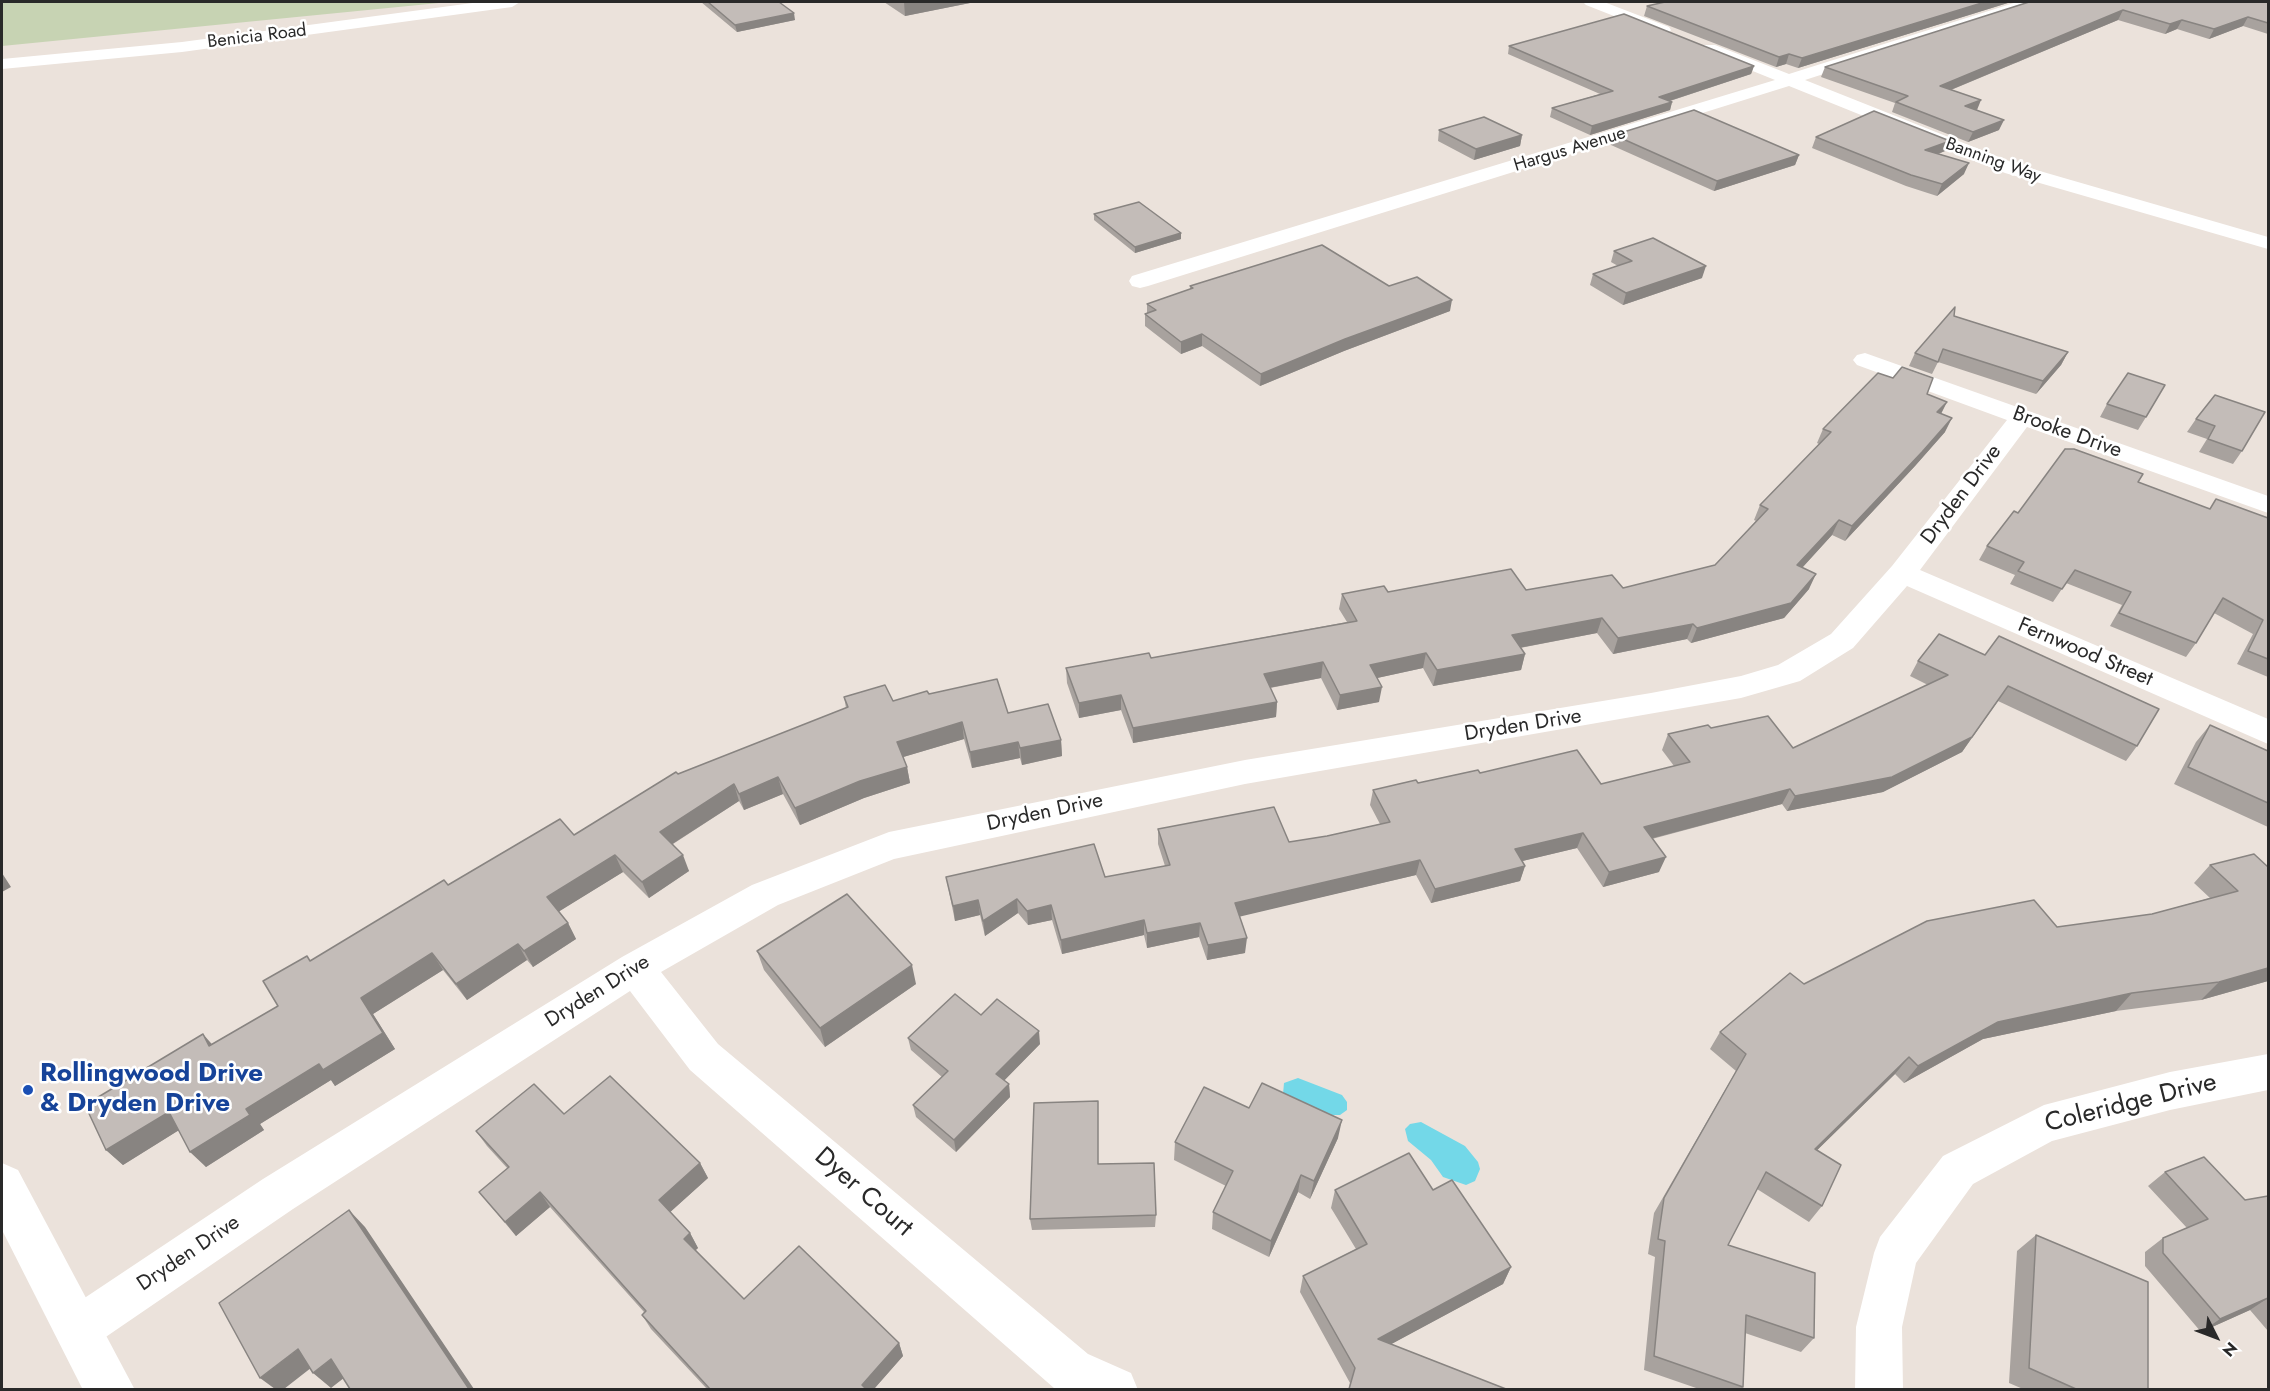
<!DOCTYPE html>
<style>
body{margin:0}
#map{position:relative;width:2270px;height:1391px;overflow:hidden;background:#ebe2db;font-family:Jost,sans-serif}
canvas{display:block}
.frame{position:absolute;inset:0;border:3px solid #292929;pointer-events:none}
.north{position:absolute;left:2186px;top:1307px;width:60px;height:60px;-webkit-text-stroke:4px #fff;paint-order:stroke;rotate:132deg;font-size:16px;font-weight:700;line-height:24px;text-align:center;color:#292929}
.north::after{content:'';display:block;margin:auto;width:21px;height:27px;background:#292929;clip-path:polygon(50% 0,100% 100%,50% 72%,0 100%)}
</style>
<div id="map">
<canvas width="2270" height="1391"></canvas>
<div class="frame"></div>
<div class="north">N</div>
</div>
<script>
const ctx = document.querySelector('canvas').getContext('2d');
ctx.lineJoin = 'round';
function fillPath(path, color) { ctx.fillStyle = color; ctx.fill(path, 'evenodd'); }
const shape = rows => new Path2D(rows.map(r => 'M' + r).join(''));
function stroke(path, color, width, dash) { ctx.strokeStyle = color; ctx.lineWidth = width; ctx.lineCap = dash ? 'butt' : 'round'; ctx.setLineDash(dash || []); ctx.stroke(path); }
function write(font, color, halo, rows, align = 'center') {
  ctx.font = font + ' Jost,sans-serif'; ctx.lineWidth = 5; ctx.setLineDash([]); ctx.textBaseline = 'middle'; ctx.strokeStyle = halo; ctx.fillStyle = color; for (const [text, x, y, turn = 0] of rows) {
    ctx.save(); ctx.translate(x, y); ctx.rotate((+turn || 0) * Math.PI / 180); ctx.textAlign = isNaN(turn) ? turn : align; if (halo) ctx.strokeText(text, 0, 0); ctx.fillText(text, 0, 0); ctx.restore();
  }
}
const cemetery = shape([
 [2,2,449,2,2,46]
]);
const water = shape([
 [1298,1078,1342,1095,1347,1102,1347,1110,1340,1115,1331,1115,1283,1094,1284,1083],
 [1421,1122,1465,1146,1478,1162,1480,1169,1475,1181,1466,1185,1443,1177,1431,1160,1408,1141,1405,1129,1410,1124]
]);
const minor = shape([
 [1583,2,1604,2,1669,27,1671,30,1669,33,1657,33,1586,5,1583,2],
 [2017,2,2039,2,2036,5,1805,80,2019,165,2268,237,2268,249,2005,173,1789,86,1148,286,1140,288,1132,286,1129,281,1132,276,1775,80,1703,51,1701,48,1703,45,1715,45,1789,74,2017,2],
 [1865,353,2268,496,2268,513,2027,427,1920,570,2268,719,2268,744,1907,586,1853,648,1800,681,1741,698,1245,784,894,859,778,905,661,972,718,1044,1088,1354,1131,1373,1138,1390,1054,1388,690,1070,630,991,293,1209,94,1345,78,1352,62,1345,55,1329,62,1313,263,1179,622,957,752,885,889,832,1245,760,1651,693,1741,676,1778,665,1831,634,1892,566,2007,420,1857,365,1853,360,1857,355,1865,353],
 [2268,1054,2268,1090,2170,1110,2052,1141,1973,1184,1916,1263,1902,1327,1903,1390,1855,1390,1856,1327,1874,1253,1880,1237,1943,1156,2044,1105,2170,1072,2268,1054]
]);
const tertiary = shape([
 [2,1163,18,1170,135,1390,83,1390,2,1230,2,1163]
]);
const secondary = shape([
 [480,2,520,2,512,7,182,52,2,69,2,59,182,42,480,2]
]);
const wall = shape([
 [701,2,779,2,795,20,737,32],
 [884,2,975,2,905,16],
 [2011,2,1798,68,1786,64,1776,67,1644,16,1647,6],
 [2029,2,2268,2,2268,34,2243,26,2209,39,2177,29,2165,34,2118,20,1951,90,1977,111,1999,130,1968,142,1892,112,1895,103,1821,77,1825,67],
 [1509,46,1754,66,1751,74,1670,101,1672,102,1670,110,1590,135,1550,117,1552,108,1600,94,1508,54],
 [1439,130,1522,135,1520,146,1474,160,1438,141],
 [1614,135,1799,155,1795,165,1714,191,1611,145],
 [1816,137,1950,141,1945,151,1938,154,1964,174,1937,196,1906,186,1812,148],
 [1094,214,1181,239,1135,253,1094,220],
 [1614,251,1702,278,1623,305,1590,285,1593,274,1618,266,1611,262],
 [1190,286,1389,286,1450,311,1344,351,1260,386,1202,346,1181,354,1145,326,1145,314,1147,314,1147,304,1190,289],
 [1954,316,2068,352,2061,365,2036,394,1938,362,1932,374,1909,366,1915,353],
 [1927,394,1941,414,1945,432,1915,466,1845,541,1832,535,1802,568,1809,589,1784,618,1691,643,1687,639,1613,654,1597,633,1520,648,1525,654,1521,670,1433,686,1423,668,1377,678,1379,702,1337,710,1321,678,1270,688,1277,702,1276,717,1133,743,1121,710,1079,718,1067,683,1066,668,1151,658,1347,622,1339,609,1342,594,1623,588,1715,565,1756,521,1754,520,1760,505,1819,444,1817,443,1823,429],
 [2215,395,2242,451,2233,464,2199,452,2207,439,2187,432,2196,419],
 [2107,404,2146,417,2138,430,2100,417],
 [2138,482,2210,509,2216,499,2268,518,2268,677,2237,664,2253,634,2214,613,2196,643,2186,657,2110,626,2122,605,2066,583,2053,602,2010,584,2015,575,1979,560,1987,546,2018,513],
 [1939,634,2137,746,2126,761,1998,701,1962,752,1883,792,1787,811,1782,804,1652,839,1659,872,1603,887,1577,848,1522,861,1525,866,1520,881,1431,903,1416,875,1239,916,1245,953,1207,960,1199,937,1147,948,1144,935,1062,954,1052,920,1028,925,1018,913,985,936,980,915,955,921,946,877,1105,877,1165,866,1158,844,1158,829,1289,842,1327,836,1380,824,1370,805,1373,790,1480,773,1601,784,1674,766,1662,750,1668,734,1711,728,1793,748,1928,685,1910,676,1918,661],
 [929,694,1008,713,1061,740,1062,756,1022,765,1020,758,972,768,964,739,903,757,907,767,910,783,864,798,800,825,783,794,744,810,739,801,673,844,689,871,649,898,623,872,559,911,568,923,576,939,533,967,527,960,467,1000,443,970,373,1014,395,1049,335,1086,331,1080,260,1124,264,1130,206,1167,179,1130,123,1165,106,1150,212,1044,278,1006,311,961,448,885,574,835,678,774,846,708,844,697,893,701],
 [2210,725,2268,751,2268,827,2174,784,2196,742],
 [2210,865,2268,867,2268,981,2201,1000,2116,1011,1983,1039,1904,1083,1895,1074,1817,1150,1822,1206,1809,1222,1757,1189,1728,1245,1814,1338,1801,1352,1745,1333,1743,1387,1741,1389,1699,1389,1644,1370,1655,1257,1648,1254,1654,1213,1736,1071,1710,1049,1720,1032,1804,984,2057,927,2152,914,2210,898,2194,883],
 [757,951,916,984,825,1047,764,970],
 [981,1015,1040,1044,1004,1080,1009,1084,1010,1097,956,1152,916,1117,913,1105,942,1077,911,1050,908,1038],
 [1249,1108,1338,1138,1310,1199,1298,1192,1269,1257,1212,1229,1213,1212,1226,1186,1174,1160,1175,1142],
 [564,1114,700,1163,708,1178,670,1212,690,1233,698,1248,696,1250,744,1299,899,1343,903,1356,874,1389,707,1389,651,1329,642,1315,644,1312,550,1207,516,1236,479,1192,508,1169,487,1146,476,1131],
 [1098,1164,1156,1215,1155,1227,1032,1230,1030,1219],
 [2165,1172,2245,1200,2268,1196,2268,1331,2250,1310,2201,1332,2145,1266,2145,1252,2163,1238,2187,1228,2148,1186],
 [1335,1190,1433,1190,1511,1267,1503,1284,1391,1344,1506,1389,1349,1389,1350,1383,1300,1292,1303,1276,1356,1249,1331,1208],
 [2036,1235,2148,1389,2023,1389,2009,1383,2017,1251]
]);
const shadedWall = shape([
 [904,2,975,2,905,16],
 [1985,2,2011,2,1798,68,1802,58],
 [2123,10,2118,20,1936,96,1940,86],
 [794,13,795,20,737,32,735,25],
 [2248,17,2243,26,2209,39,2214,29],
 [2182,20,2177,29,2165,34,2170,24],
 [1789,54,1786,64,1776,67,1779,57],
 [1754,66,1751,74,1657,105,1659,97],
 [1981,100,1977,110,1965,106],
 [1672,102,1670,110,1590,135,1592,126],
 [2004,120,1999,130,1968,142,1973,132],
 [1522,135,1520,146,1474,160,1476,149],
 [1950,141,1945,151,1920,161,1925,150],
 [1799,155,1795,165,1714,191,1717,181],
 [1969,163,1964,174,1937,196,1942,184],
 [1181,233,1181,239,1135,253,1135,247],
 [1706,266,1702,278,1623,305,1626,293],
 [1452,300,1450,311,1344,351,1260,386,1261,374,1345,339],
 [1202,334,1202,346,1181,354,1181,342],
 [2068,352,2061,365,2036,394,2043,381],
 [1947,402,1940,416,1937,412],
 [1952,418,1945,432,1915,466,1845,541,1852,526],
 [1839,520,1832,535,1790,581,1797,565],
 [1816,574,1809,589,1784,618,1691,643,1697,628],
 [1602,618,1597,633,1508,650,1512,635],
 [1693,624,1687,639,1613,654,1618,638],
 [1426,653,1423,668,1368,680,1370,665],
 [1525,654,1521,670,1433,686,1437,670],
 [1323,662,1321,678,1263,689,1264,674],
 [2008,686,1962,752,1883,792,1787,811,1795,796],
 [1382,687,1379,702,1337,710,1340,695],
 [1121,695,1121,710,1079,718,1079,703],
 [1277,702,1276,717,1133,743,1133,728],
 [962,722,964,739,900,758,897,742],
 [1061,740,1062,756,1022,765,1020,748],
 [1018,742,1020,758,972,768,970,752],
 [907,767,910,783,864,798,800,825,795,808,860,781],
 [778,777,783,794,744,810,739,794],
 [734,784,739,801,666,848,660,832],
 [1790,789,1782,804,1638,842,1644,827],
 [1583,833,1577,848,1510,864,1515,849],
 [615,855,623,872,555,914,547,897],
 [683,855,689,871,649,898,642,882],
 [1666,857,1659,872,1603,887,1609,872],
 [1420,860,1416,875,1234,918,1235,903],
 [1525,866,1520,881,1431,903,1435,889],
 [2,873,11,887,2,892],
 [1017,899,1018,913,985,936,983,921],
 [978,900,980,915,955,921,953,906],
 [1051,905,1052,920,1028,925,1027,911],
 [1144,920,1144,935,1062,954,1061,940],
 [568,923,576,939,533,967,524,951],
 [1200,923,1199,937,1147,948,1147,933],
 [1247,938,1245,953,1207,960,1208,945],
 [518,944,527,960,467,1000,456,984],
 [432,953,443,970,373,1014,395,1049,335,1086,331,1080,260,1124,264,1130,206,1167,190,1152,246,1109,361,998],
 [912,965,916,984,825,1047,820,1028],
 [2268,968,2268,981,2201,1000,2219,982],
 [2132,993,2116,1011,1983,1039,1904,1083,1918,1066,1998,1022],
 [1039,1031,1040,1044,998,1087,996,1074],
 [203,1034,217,1050,209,1046],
 [1909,1057,1895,1074,1802,1165,1815,1149],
 [1009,1084,1010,1097,956,1152,954,1140],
 [169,1112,184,1127,123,1165,106,1150],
 [1342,1120,1338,1138,1310,1199,1314,1181],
 [700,1163,708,1178,667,1215,659,1200],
 [1301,1175,1298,1192,1269,1257,1271,1241],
 [540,1192,550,1207,516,1236,505,1222],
 [349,1210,365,1227,474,1389,469,1389],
 [690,1233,698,1248,692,1253,684,1239],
 [1511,1267,1503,1284,1373,1354,1378,1339],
 [2268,1298,2250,1310,2201,1332,2220,1319],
 [899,1343,903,1356,874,1389,864,1389,862,1385],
 [298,1349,316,1364,284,1389,275,1389,260,1378],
 [331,1359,349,1374,331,1388,313,1373]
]);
const building = shape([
 [708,2,779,2,794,13,735,25,708,2],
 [1665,2,1985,2,1802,58,1789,54,1779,57,1647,6,1665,2],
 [2029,2,2268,2,2268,23,2248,17,2214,29,2182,20,2170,24,2123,10,1940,86,1981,100,1965,106,2004,120,1973,132,1896,102,1908,96,1825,67,2029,2],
 [1624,14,1754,66,1659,97,1672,102,1592,126,1552,108,1613,91,1509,46,1624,14],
 [1694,110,1799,155,1717,181,1614,135,1694,110],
 [1874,111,1950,141,1925,150,1969,163,1942,184,1911,175,1816,137,1874,111],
 [1484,117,1522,135,1476,149,1439,130,1484,117],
 [1139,202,1181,233,1135,247,1094,214,1139,202],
 [1653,238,1706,266,1626,293,1593,274,1632,261,1614,251,1653,238],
 [1322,245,1389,286,1417,277,1452,300,1345,339,1261,374,1202,334,1181,342,1145,314,1156,310,1147,304,1193,288,1190,286,1322,245],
 [1955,307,1954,316,2068,352,2043,381,1943,349,1938,362,1915,353,1955,307],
 [1902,367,1933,378,1927,394,1947,402,1937,412,1952,418,1922,452,1852,526,1839,520,1797,565,1816,574,1791,603,1697,628,1693,624,1618,638,1602,618,1512,635,1525,654,1437,670,1426,653,1370,665,1382,687,1340,695,1323,662,1264,674,1277,702,1133,728,1121,695,1079,703,1066,668,1149,653,1151,658,1357,621,1342,594,1384,586,1388,592,1511,569,1526,590,1612,575,1623,588,1715,565,1768,509,1760,505,1831,432,1823,429,1878,373,1893,378,1902,367],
 [2128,373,2165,385,2146,417,2107,404,2128,373],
 [2215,395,2265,412,2242,451,2208,439,2215,426,2196,419,2215,395],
 [2065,449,2074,449,2143,474,2138,482,2210,509,2216,499,2268,518,2268,659,2248,651,2263,620,2223,598,2196,643,2119,613,2131,592,2075,570,2062,589,2018,571,2024,562,1987,546,2014,511,2018,513,2065,449],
 [1939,634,1985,655,1999,636,2159,709,2137,746,2008,686,1972,737,1892,777,1795,796,1790,789,1644,827,1666,857,1609,872,1583,833,1515,849,1525,866,1435,889,1420,860,1235,903,1247,938,1208,945,1200,923,1147,933,1144,920,1061,940,1051,905,1027,911,1017,899,983,921,978,900,953,906,946,877,1094,844,1105,877,1170,865,1158,829,1274,807,1289,842,1327,836,1390,822,1373,790,1416,780,1418,783,1478,770,1480,773,1577,750,1601,784,1690,762,1668,734,1708,725,1711,728,1768,716,1793,748,1948,675,1918,661,1939,634],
 [997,679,1008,713,1048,704,1061,740,1020,748,1018,742,970,752,962,722,897,742,907,767,860,781,795,808,778,777,739,794,734,784,660,832,683,855,642,882,615,855,547,897,568,923,524,951,518,944,456,984,432,953,361,998,383,1033,323,1070,319,1064,246,1109,250,1115,190,1152,169,1112,106,1150,85,1105,203,1034,209,1046,278,1006,263,981,307,956,310,961,444,880,448,885,560,819,574,835,676,772,678,774,848,707,844,697,885,685,893,701,927,691,929,694,997,679],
 [2210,725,2268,751,2268,803,2188,767,2210,725],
 [2254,854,2268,867,2268,968,2219,982,2132,993,1998,1022,1918,1066,1909,1057,1815,1149,1841,1165,1822,1206,1766,1172,1728,1245,1815,1273,1814,1338,1746,1315,1743,1387,1654,1356,1665,1241,1658,1239,1664,1198,1746,1054,1720,1032,1790,973,1804,984,1927,921,2034,900,2057,927,2152,914,2238,891,2210,865,2254,854],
 [847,894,912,965,820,1028,757,951,847,894],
 [955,994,981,1015,997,999,1039,1031,996,1074,1009,1084,954,1140,913,1105,948,1071,908,1038,955,994],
 [610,1076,700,1163,659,1200,690,1233,684,1239,744,1299,799,1246,899,1343,862,1385,866,1389,710,1389,642,1315,646,1311,540,1192,505,1222,479,1192,509,1167,476,1131,534,1084,564,1114,610,1076],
 [1262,1083,1342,1120,1314,1181,1301,1175,1271,1241,1213,1212,1233,1171,1175,1142,1204,1087,1249,1108,1262,1083],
 [1098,1101,1098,1164,1154,1163,1156,1215,1030,1219,1034,1103,1098,1101],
 [1409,1153,1433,1190,1452,1180,1511,1267,1378,1339,1506,1389,1349,1389,1355,1368,1303,1276,1367,1244,1335,1190,1409,1153],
 [2204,1157,2245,1200,2268,1196,2268,1298,2220,1319,2163,1253,2163,1238,2208,1219,2165,1172,2204,1157],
 [349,1210,469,1389,350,1389,331,1359,313,1373,298,1349,260,1378,219,1303,349,1210],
 [2036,1235,2148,1282,2148,1389,2076,1389,2029,1368,2036,1235]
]);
const markers = [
 [28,1090,6,"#1a4fb4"]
];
const farStreetnames = [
 ["Benicia Road",257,37,-7],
 ["Hargus Avenue",1570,150,-17],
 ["Banning Way",1993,161,20]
];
const streetNames = [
 ["Brooke Drive",2067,433,20],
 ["Dryden Drive",1962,495,-53],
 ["Fernwood Street",2085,653,23],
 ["Dryden Drive",1523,726,-9],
 ["Dryden Drive",1045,813,-12],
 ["Dryden Drive",598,992,-32],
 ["Dryden Drive",189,1254,-34]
];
const nearTransitnames = [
 ["Rollingwood Drive",40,1075],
 ["& Dryden Drive",40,1105]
];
const nearStreetnames = [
 ["Coleridge Drive",2131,1104,-14],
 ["Dyer Court",863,1193,41]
];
fillPath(cemetery, '#c7d3b3');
fillPath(water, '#73d8e8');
fillPath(minor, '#fff');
fillPath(tertiary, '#fff');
fillPath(secondary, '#fff');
fillPath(wall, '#a8a29e');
fillPath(shadedWall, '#888481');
fillPath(building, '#c3bcb8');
stroke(building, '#888481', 1.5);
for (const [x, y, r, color] of markers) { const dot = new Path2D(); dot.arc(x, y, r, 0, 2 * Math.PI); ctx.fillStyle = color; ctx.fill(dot); stroke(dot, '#fff', 2); }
write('18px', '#292929', '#fff', farStreetnames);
write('21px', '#292929', '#fff', streetNames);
write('bold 26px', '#164399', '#fff', nearTransitnames, 'left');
write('26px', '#292929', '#fff', nearStreetnames);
</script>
